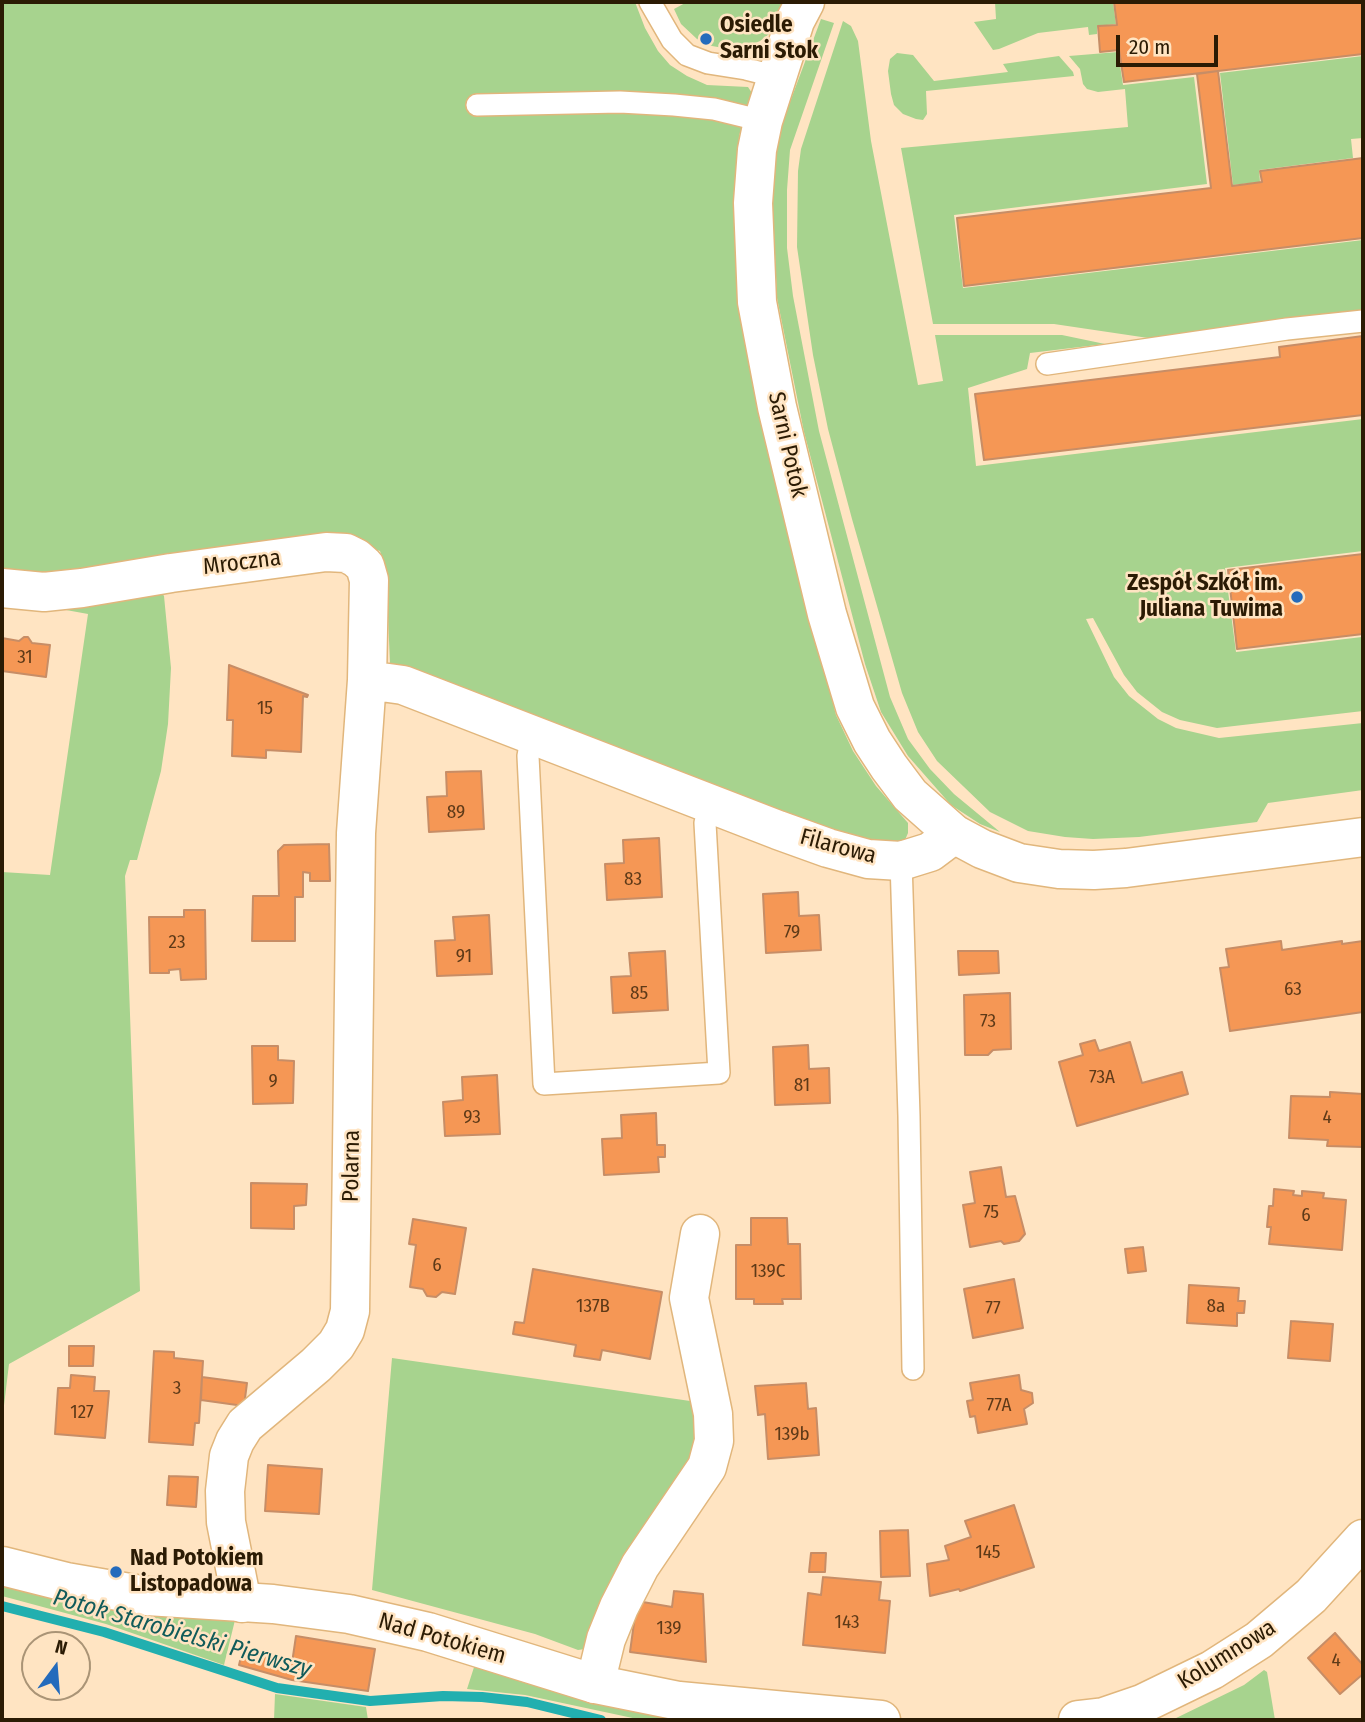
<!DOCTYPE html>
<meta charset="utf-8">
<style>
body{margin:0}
#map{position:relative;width:1365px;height:1722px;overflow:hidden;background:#ffe4c2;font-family:"Fira Sans Condensed",sans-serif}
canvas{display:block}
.frame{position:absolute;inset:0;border:4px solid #2b1b04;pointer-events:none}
.north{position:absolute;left:21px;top:1631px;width:70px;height:70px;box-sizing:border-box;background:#ffe4c2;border:2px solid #aa9476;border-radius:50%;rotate:16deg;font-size:19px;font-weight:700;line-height:28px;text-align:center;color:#2b1b04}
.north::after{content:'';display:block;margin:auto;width:24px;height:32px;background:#246bbc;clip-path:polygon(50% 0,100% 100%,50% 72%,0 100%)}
.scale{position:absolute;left:1116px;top:35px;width:102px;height:32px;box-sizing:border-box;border:4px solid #2b1b04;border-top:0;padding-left:9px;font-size:21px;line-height:24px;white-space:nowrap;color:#2b1b04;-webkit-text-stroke:5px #ffe4c2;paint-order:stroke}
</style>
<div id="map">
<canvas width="1365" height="1722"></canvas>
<div class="frame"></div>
<div class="north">N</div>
<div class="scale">20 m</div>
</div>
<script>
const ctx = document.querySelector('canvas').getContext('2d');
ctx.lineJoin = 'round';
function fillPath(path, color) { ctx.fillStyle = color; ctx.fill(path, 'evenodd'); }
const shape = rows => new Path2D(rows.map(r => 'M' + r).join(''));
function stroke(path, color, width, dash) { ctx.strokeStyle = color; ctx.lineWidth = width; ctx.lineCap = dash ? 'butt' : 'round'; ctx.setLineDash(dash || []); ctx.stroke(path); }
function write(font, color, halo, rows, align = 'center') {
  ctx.font = font + ' "Fira Sans Condensed",sans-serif'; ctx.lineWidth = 5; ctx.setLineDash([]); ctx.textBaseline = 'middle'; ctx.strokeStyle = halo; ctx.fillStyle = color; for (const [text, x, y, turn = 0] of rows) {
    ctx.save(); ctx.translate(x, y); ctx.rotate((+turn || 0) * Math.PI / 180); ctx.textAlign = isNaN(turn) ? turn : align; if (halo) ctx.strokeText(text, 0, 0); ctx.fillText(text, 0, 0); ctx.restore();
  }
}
const green = shape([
 [2,2,635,2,645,28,658,51,670,65,687,76,707,85,748,87,752,93,739,136,735,207,759,409,836,715,853,751,876,786,908,823,908,833,905,840,899,844,853,839,407,675,390,663,386,571,380,551,356,543,57,573,2,571],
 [687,2,782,2,782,3,773,31,760,41,746,47,729,49,712,46,697,39,681,24,674,9],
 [995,2,1113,2,1116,24,1097,26,1097,34,1089,35,1088,27,1038,33,999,49,993,50,974,22,996,19],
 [821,19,834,23,790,150,787,190,787,248,793,296,819,431,890,697,908,739,930,769,954,794,1000,832,980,824,951,805,908,756,881,712,865,664,804,432,777,298,772,189,777,145,784,118],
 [843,21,851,26,858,41,871,141,918,385,943,381,935,335,1062,335,1105,344,1030,353,1027,369,968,388,976,466,1363,419,1363,551,1225,568,1236,652,1362,637,1363,711,1217,728,1180,720,1162,712,1137,692,1124,675,1093,618,1086,619,1114,677,1129,696,1158,719,1176,728,1219,738,1363,723,1363,790,1268,803,1257,822,1139,837,1093,839,1065,837,1028,831,990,812,937,761,918,732,902,693,852,519,828,429,813,355,797,247,798,171,801,149],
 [1118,52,1123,85,1194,77,1207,184,954,215,963,288,1363,240,1363,311,1155,339,1054,324,933,324,901,148,1128,127,1125,89,1098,92,1087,89,1083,84,1080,69,1069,56],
 [897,53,913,55,934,81,1008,72,1003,64,1059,56,1073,72,1074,76,926,91,927,114,923,120,916,119,903,114,894,105,891,94,888,71,890,59],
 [1363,56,1363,138,1351,139,1353,158,1259,170,1260,182,1233,185,1220,73],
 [156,584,164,596,171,668,168,724,161,771,137,860,130,860,125,876,140,1291,9,1364,2,1422,2,872,50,875,88,614,44,606],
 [392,1358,704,1403,708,1440,585,1649,578,1650,535,1634,372,1590],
 [2,1582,236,1616,224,1665,106,1624,2,1596],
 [476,1661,705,1720,642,1720,525,1695,467,1689],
 [1264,1670,1267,1672,1275,1720,1172,1720,1244,1685],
 [275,1694,366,1707,368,1720,274,1720]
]);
const stream = shape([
 [2,1606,104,1632,277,1688,370,1701,443,1696,482,1697,527,1702,601,1720]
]);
const building = shape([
 [1114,2,1363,2,1363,54,1124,82,1119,50,1100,52,1098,26,1117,25,1114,2],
 [1218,71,1232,186,1262,182,1260,171,1363,158,1363,238,964,286,957,218,1211,188,1197,74,1218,71],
 [1363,336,1363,415,984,460,975,394,1280,357,1279,347,1363,336],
 [1363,554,1363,634,1237,649,1228,570,1363,554],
 [24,637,28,637,32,643,50,645,46,677,2,671,2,638,19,641,24,637],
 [229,665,308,695,307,697,303,696,301,752,266,750,266,758,232,756,233,720,227,720,229,665],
 [481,771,484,829,429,832,427,797,447,796,446,772,481,771],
 [659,838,662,897,607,900,605,864,624,863,623,840,659,838],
 [329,844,330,881,310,881,310,873,303,872,303,897,295,897,295,941,252,941,253,896,279,896,278,851,284,845,329,844],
 [798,892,799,916,819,915,821,950,766,953,763,894,798,892],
 [184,910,205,910,206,979,181,980,180,969,169,970,169,973,150,973,149,917,184,917,184,910],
 [489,915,492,974,437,976,435,941,455,940,453,917,489,915],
 [1281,941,1282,950,1342,941,1342,944,1363,941,1363,1012,1230,1031,1220,968,1229,967,1226,949,1281,941],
 [665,951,668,1010,613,1013,611,977,631,976,629,953,665,951],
 [958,951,998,951,999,973,959,975,958,951],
 [1010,993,1011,1049,993,1050,988,1055,965,1055,964,995,1010,993],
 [1095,1040,1099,1051,1130,1042,1142,1083,1182,1072,1188,1094,1077,1126,1059,1062,1083,1055,1080,1044,1095,1040],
 [808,1045,809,1069,829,1068,830,1103,775,1105,773,1047,808,1045],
 [252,1046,278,1046,278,1060,294,1061,293,1103,253,1104,252,1046],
 [497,1075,500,1134,445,1136,443,1102,463,1100,462,1077,497,1075],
 [1330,1092,1363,1094,1363,1147,1327,1146,1328,1140,1289,1138,1291,1096,1330,1097,1330,1092],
 [656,1113,657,1145,665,1145,665,1157,658,1157,659,1172,604,1175,602,1139,622,1138,621,1115,656,1113],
 [1001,1167,1006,1197,1015,1196,1025,1234,1019,1241,1004,1244,1001,1241,970,1247,963,1205,975,1203,970,1172,1001,1167],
 [251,1183,307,1184,306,1205,294,1206,294,1229,251,1228,251,1183],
 [1274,1189,1294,1191,1293,1195,1302,1196,1302,1191,1324,1193,1323,1198,1346,1200,1342,1250,1269,1244,1271,1227,1267,1227,1269,1206,1273,1206,1274,1189],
 [751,1218,787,1218,788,1244,800,1244,801,1299,782,1299,783,1304,754,1304,754,1299,736,1299,736,1245,751,1245,751,1218],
 [413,1219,466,1228,455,1294,442,1292,436,1297,427,1296,423,1289,410,1287,416,1245,409,1244,413,1219],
 [1143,1247,1146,1271,1128,1273,1125,1249,1143,1247],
 [533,1269,662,1292,650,1359,602,1350,600,1360,574,1356,576,1345,513,1334,515,1322,524,1323,533,1269],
 [1014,1279,1023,1328,973,1338,964,1289,1014,1279],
 [1189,1285,1239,1288,1238,1301,1245,1301,1244,1313,1237,1313,1237,1326,1187,1323,1189,1285],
 [1291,1321,1333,1324,1330,1361,1288,1358,1291,1321],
 [69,1346,94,1346,93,1366,69,1366,69,1346],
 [154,1351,174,1352,174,1358,203,1361,199,1423,195,1423,193,1445,149,1442,154,1351],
 [71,1375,95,1377,94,1391,109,1391,105,1438,55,1434,58,1388,70,1388,71,1375],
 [1019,1375,1021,1390,1032,1393,1033,1403,1024,1409,1027,1424,978,1433,975,1416,970,1417,967,1401,973,1400,970,1383,1019,1375],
 [202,1377,247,1383,244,1406,201,1400,202,1377],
 [806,1383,808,1409,816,1408,819,1455,768,1459,765,1414,758,1415,755,1386,806,1383],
 [268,1465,322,1469,319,1514,265,1511,268,1465],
 [169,1476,198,1477,196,1507,167,1505,169,1476],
 [1014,1505,1034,1567,960,1591,959,1589,930,1596,927,1564,949,1560,945,1546,971,1537,965,1521,1014,1505],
 [908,1530,910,1576,881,1577,880,1531,908,1530],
 [811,1553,826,1553,825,1572,809,1572,811,1553],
 [823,1577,881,1582,879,1600,890,1601,885,1653,803,1645,808,1593,821,1595,823,1577],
 [674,1591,703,1594,706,1662,630,1652,637,1601,672,1607,674,1591],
 [1335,1633,1363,1665,1363,1674,1340,1694,1308,1658,1335,1633],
 [296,1636,375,1649,368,1691,292,1680,239,1665,243,1649,292,1663,296,1636]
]);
const lane = shape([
 [650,2,672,40,687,55,708,63,746,69,778,77],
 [477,105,620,102,674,105,714,109,763,121],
 [1047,364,1287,329,1363,321],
 [532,734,528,756,544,1084,719,1073,705,823,710,802],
 [901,861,909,1116,913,1369]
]);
const street = shape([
 [2,588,44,592,82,588,171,573,326,552,346,553,356,558,365,566,369,580,367,680,356,833,350,1311,345,1330,336,1345,316,1365,245,1425,235,1441,229,1456,225,1491,226,1522,242,1603],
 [367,680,403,685,778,830,828,848,868,859,901,861,930,852,954,834],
 [595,1684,606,1639,619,1607,640,1566,707,1467,714,1441,713,1414,689,1298,700,1234]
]);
const secondary = shape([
 [805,2,795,21,763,121,757,150,753,203,757,302,777,407,827,614,855,707,872,741,889,767,910,795,954,834,982,849,1019,863,1059,869,1094,870,1126,868,1363,837],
 [2,1566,66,1582,147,1596,273,1604,349,1614,428,1632,595,1684,679,1701,881,1720],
 [1078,1720,1104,1717,1142,1704,1212,1670,1259,1640,1311,1596,1363,1539]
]);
const markers = [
 [706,39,7,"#246bbc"],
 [1297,597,7,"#246bbc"],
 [116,1572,7,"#246bbc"]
];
const numberNames = [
 ["31",25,658],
 ["15",265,709],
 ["89",456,813],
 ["83",633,880],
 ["79",792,933],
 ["23",177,943],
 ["91",464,957],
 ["63",1293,990],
 ["85",639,994],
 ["73",988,1022],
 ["73A",1102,1078],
 ["9",273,1082],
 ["81",802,1086],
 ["93",472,1118],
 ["4",1327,1118],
 ["75",991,1213],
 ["6",1306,1216],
 ["6",437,1266],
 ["139C",768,1272],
 ["137B",593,1307],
 ["8a",1216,1307],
 ["77",993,1309],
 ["3",177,1389],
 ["77A",999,1406],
 ["127",82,1413],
 ["139b",792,1435],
 ["145",988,1553],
 ["143",847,1623],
 ["139",669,1629],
 ["4",1336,1661]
];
const poiNames = [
 ["Osiedle",720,26],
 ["Sarni Stok",720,52],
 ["Zespół Szkół im.",1283,584,"right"],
 ["Juliana Tuwima",1283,610,"right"],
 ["Nad Potokiem",130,1559],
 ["Listopadowa",130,1585]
];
const streetNames = [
 ["Sarni Potok",787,445,77],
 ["Mroczna",242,563,-7],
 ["Filarowa",838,847,15],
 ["Polarna",352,1166,-89],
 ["Nad Potokiem",442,1639,16],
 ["Kolumnowa",1227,1655,-32]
];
const waterNames = [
 ["Potok Starobielski Pierwszy",182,1634,16]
];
fillPath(green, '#a7d38e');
stroke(stream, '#22afaf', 10);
fillPath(building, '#f59755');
stroke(building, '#c78d66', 2);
stroke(lane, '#e1b67c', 24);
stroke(street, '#e1b67c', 41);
stroke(secondary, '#e1b67c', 41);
stroke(lane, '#fff', 21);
stroke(street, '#fff', 38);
stroke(secondary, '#fff', 38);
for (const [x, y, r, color] of markers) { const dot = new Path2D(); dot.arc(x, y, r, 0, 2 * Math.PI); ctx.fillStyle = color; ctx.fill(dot); stroke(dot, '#ffe4c2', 2.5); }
write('19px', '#5e3a18', null, numberNames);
write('bold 23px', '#2b1b04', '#ffe4c2', poiNames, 'left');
write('23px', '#2b1b04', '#ffe4c2', streetNames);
write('italic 24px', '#115b5a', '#ffe4c2', waterNames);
</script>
